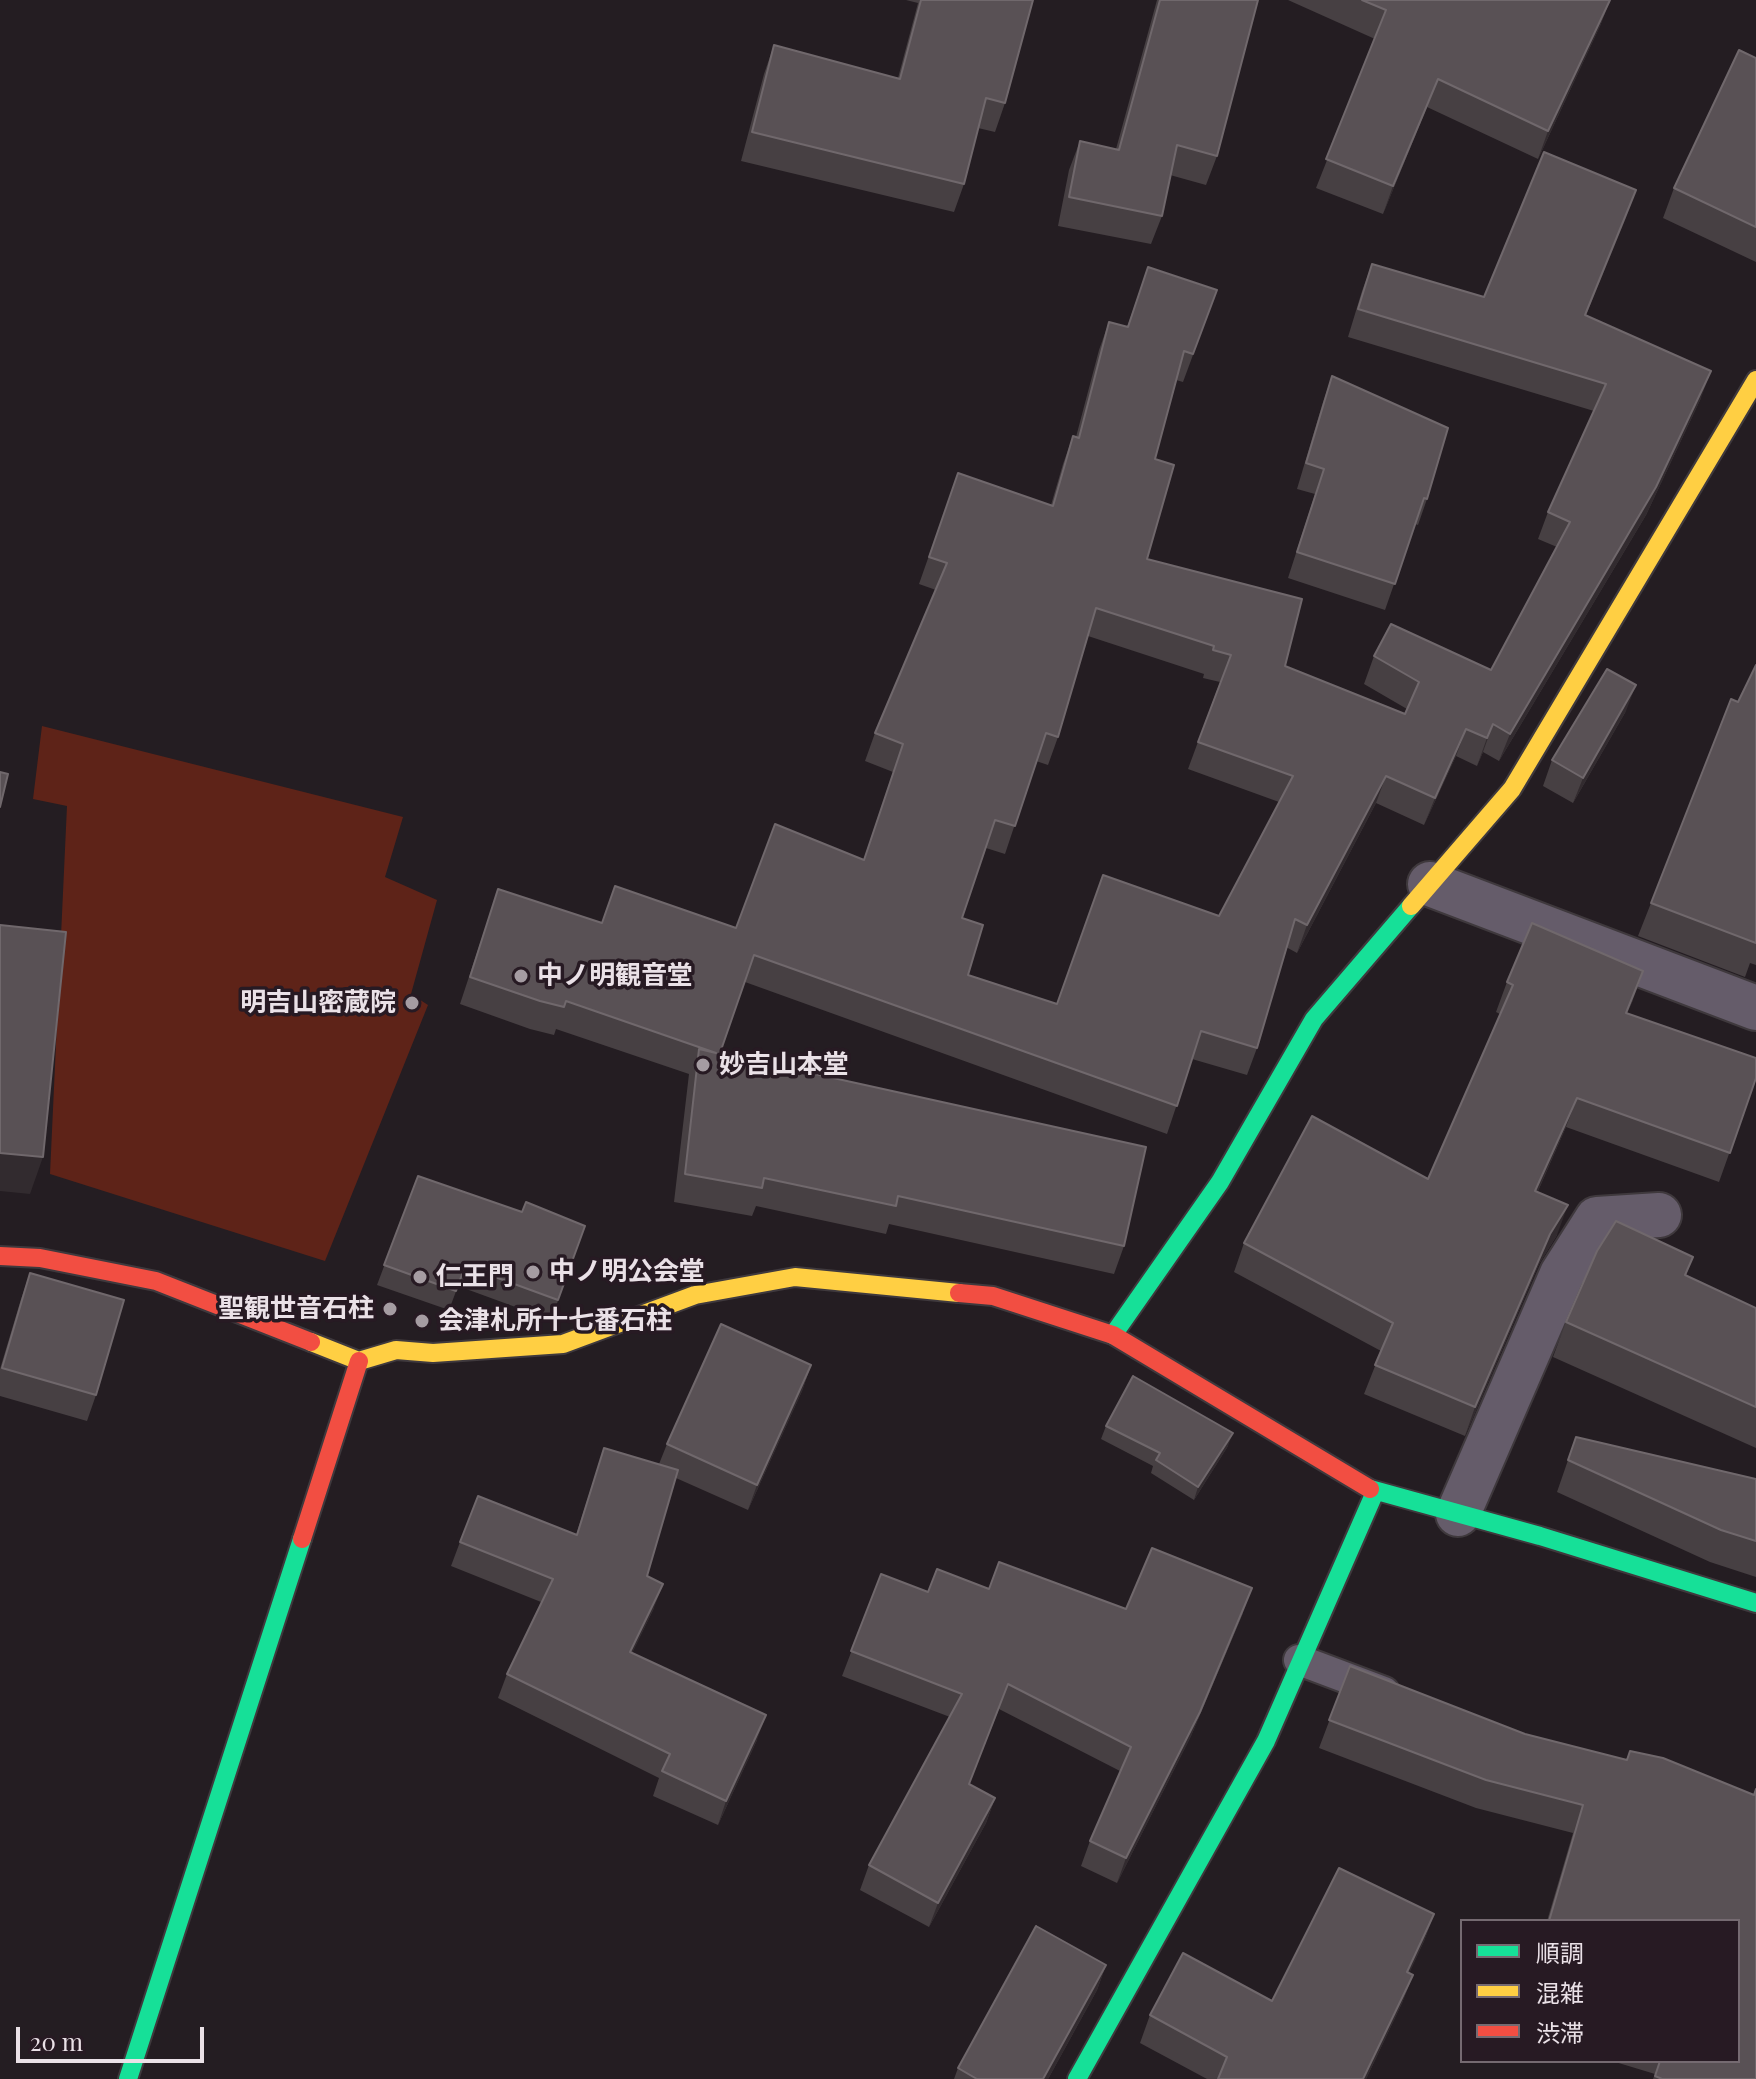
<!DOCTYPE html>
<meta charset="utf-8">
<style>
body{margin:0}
#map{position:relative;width:1756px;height:2079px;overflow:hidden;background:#241d22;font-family:"Playfair Display","Noto Sans JP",serif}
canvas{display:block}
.legend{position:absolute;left:1460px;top:1919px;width:280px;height:144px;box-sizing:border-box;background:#271a23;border:2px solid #756a71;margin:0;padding:10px 14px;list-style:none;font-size:24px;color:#eae1e7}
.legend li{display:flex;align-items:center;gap:16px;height:40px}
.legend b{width:40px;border:2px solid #756a71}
.scale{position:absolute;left:16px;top:2027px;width:188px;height:36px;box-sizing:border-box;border:4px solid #eae1e7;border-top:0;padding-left:10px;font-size:24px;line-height:28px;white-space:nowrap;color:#eae1e7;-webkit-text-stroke:6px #271a23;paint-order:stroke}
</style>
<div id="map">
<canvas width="1756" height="2079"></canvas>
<ul class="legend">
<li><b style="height:10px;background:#16e098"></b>順調</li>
<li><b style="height:10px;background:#ffcf43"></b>混雑</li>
<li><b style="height:10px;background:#f24e42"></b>渋滞</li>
</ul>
<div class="scale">20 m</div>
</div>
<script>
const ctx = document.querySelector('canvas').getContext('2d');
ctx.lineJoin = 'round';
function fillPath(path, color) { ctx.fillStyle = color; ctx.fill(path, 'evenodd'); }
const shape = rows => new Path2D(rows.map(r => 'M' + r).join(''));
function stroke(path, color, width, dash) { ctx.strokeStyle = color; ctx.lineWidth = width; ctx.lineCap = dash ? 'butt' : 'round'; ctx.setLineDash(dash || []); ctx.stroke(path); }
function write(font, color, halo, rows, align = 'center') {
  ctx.font = font + ' "Playfair Display","Noto Sans JP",serif'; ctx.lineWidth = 7; ctx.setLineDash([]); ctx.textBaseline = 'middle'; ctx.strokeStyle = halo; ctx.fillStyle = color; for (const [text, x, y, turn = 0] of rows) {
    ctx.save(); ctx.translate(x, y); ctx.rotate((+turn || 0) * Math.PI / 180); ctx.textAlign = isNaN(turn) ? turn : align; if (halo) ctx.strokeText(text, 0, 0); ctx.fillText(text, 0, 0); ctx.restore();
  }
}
const green = shape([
 [42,726,403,817,385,877,437,900,411,994,428,1005,325,1261,50,1174,67,806,33,799]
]);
const lane = shape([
 [1299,1660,1384,1692]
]);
const street = shape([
 [1430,884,1756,1008],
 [1458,1514,1562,1274,1597,1219,1659,1215]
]);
const fast = shape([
 [1113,1335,1220,1182,1314,1019,1411,906],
 [1370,1489,1540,1536,1756,1603],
 [128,2079,302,1539],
 [1077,2079,1266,1741,1375,1492]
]);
const slow = shape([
 [1411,906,1512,789,1756,380],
 [311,1342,359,1361,396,1350,433,1353,563,1344,695,1295,795,1277,959,1293]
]);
const jam = shape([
 [0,1256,40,1258,156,1281,311,1342],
 [959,1293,993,1296,1113,1335,1370,1489],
 [302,1539,359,1361]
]);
const wall = shape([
 [906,0,1033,0,1005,103,995,132,978,128,964,184,954,212,741,161,764,74,774,45,898,78,918,3],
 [1157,0,1258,0,1217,156,1206,185,1170,175,1162,216,1151,244,1058,226,1069,170,1080,141,1116,149],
 [1288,0,1610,0,1600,26,1538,159,1427,107,1383,214,1316,188,1375,39],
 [1756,58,1756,262,1663,218,1674,188],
 [1636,190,1586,315,1701,398,1646,515,1499,761,1483,752,1477,766,1456,756,1424,825,1376,803,1297,953,1286,947,1257,1048,1247,1075,1192,1059,1167,1134,745,982,720,1053,1124,1246,1114,1274,889,1224,886,1234,756,1206,752,1216,674,1202,689,1074,556,1029,554,1035,530,1029,460,1004,498,889,602,923,736,928,864,859,893,772,865,761,875,733,936,590,919,584,958,473,1051,505,1063,464,1073,436,1076,437,1099,350,1109,322,1127,327,1148,267,1217,290,1183,382,1176,380,1155,459,1147,559,1285,666,1405,714,1407,709,1364,684,1374,656,1491,670,1557,547,1538,539,1548,512,1594,411,1348,337,1362,291,1372,264,1484,297],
 [1088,636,1204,674,1203,678,1220,682,1188,769,1279,802,1219,916,1057,1004,968,975,962,918,986,848,1005,854,1036,761,1048,765,1058,737],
 [1332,376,1427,499,1418,525,1415,524,1385,610,1288,578,1315,494,1297,489,1323,402],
 [1756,665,1756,965,1750,963,1745,977,1638,936,1651,903,1738,702],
 [1626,711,1573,803,1543,786,1552,760],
 [1507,982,1633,1000,1627,1013,1756,1078,1719,1182,1566,1127,1538,1191,1557,1235,1539,1264,1465,1436,1364,1394,1381,1351,1234,1272,1244,1243,1428,1179,1500,1014,1496,1012],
 [418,1176,522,1212,585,1226,551,1320,458,1286,449,1310,377,1285],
 [1693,1257,1686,1275,1756,1308,1756,1448,1553,1357,1566,1322],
 [30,1273,96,1395,87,1421,0,1396,0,1369,21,1299],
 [811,1365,802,1391,748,1510,676,1478,647,1576,654,1608,632,1653,757,1740,718,1825,653,1796,659,1778,498,1698,507,1674,541,1602,451,1566,460,1542,576,1535,604,1448,659,1464,667,1444],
 [1106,1426,1228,1446,1194,1500,1151,1473,1153,1466,1101,1439],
 [1576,1437,1756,1479,1756,1577,1710,1562,1557,1492],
 [881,1574,928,1592,989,1589,1126,1609,1243,1613,1191,1736,1117,1883,1081,1866,1090,1841,1120,1771,999,1709,969,1784,995,1798,986,1823,929,1927,860,1890,869,1865,950,1717,842,1676],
 [1350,1666,1525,1734,1754,1795,1756,2079,1653,2079,1655,2074,1612,2061,1738,2061,1738,1921,1547,1921,1573,1833,1476,1808,1319,1748],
 [1434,1914,1424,1941,1409,1973,1413,1975,1402,2003,1366,2079,1207,2079,1140,2043,1150,2015,1272,2001],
 [1106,1965,1097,1990,1048,2079,954,2079,958,2068]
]);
const shadedWall = shape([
 [1610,0,1600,26,1538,159,1548,131],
 [1438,79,1427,107,1383,214,1393,186],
 [1636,190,1626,218,1575,342,1585,315],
 [1711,371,1701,398,1646,515,1499,761,1510,734],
 [1636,685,1626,711,1573,803,1583,778],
 [1493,724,1483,752,1477,766,1487,738],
 [1466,729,1456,756,1424,825,1435,798],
 [1386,776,1376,803,1297,953,1307,925],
 [1643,971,1633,1000,1615,1042,1626,1013],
 [1577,1098,1566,1127,1525,1220,1535,1191],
 [0,1153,43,1157,30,1194,0,1191],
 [1568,1205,1557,1235,1539,1264,1465,1436,1475,1407,1550,1234],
 [811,1365,802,1391,748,1510,757,1485],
 [1233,1433,1228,1446,1194,1500,1198,1487],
 [663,1584,654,1608,621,1676,630,1652],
 [1252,1588,1243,1613,1191,1736,1117,1883,1126,1858],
 [766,1715,757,1740,718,1825,726,1801],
 [995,1798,986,1823,929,1927,938,1903],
 [1434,1914,1424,1941,1397,2000,1407,1972],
 [1106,1965,1097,1990,1048,2079,1043,2079],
 [1413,1975,1402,2003,1366,2079,1363,2079]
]);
const building = shape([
 [921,0,1033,0,1005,103,986,98,964,184,752,132,774,45,900,79,921,0],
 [1160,0,1258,0,1217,156,1177,145,1162,216,1069,197,1080,141,1119,150,1160,0],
 [1362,0,1610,0,1548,131,1438,79,1393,186,1326,159,1386,10,1362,0],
 [1739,50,1756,58,1756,227,1674,188,1739,50],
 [1544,152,1636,190,1585,315,1711,371,1656,487,1510,734,1493,724,1487,738,1466,729,1435,798,1386,776,1307,925,1295,919,1257,1048,1201,1031,1177,1106,754,955,720,1053,1146,1147,1124,1246,898,1196,896,1206,764,1178,762,1188,685,1174,699,1049,716,1053,566,1001,564,1007,540,1001,470,977,498,889,602,923,615,886,736,928,775,824,864,860,903,744,875,733,947,563,929,557,958,473,1053,506,1073,436,1079,438,1109,322,1128,327,1148,267,1217,290,1193,354,1184,351,1155,459,1174,465,1147,559,1302,599,1285,666,1405,714,1419,682,1374,656,1391,624,1491,670,1570,522,1548,512,1606,384,1358,309,1372,264,1484,297,1544,152],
 [1096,608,1214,646,1213,650,1231,655,1198,742,1293,776,1219,916,1103,875,1057,1004,968,975,983,925,962,918,995,820,1015,826,1046,733,1058,737,1096,608],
 [1332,376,1448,428,1427,499,1424,498,1395,584,1297,552,1324,469,1306,463,1332,376],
 [1756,665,1756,943,1651,903,1731,699,1738,702,1756,665],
 [1607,669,1636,685,1583,778,1552,760,1607,669],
 [0,772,8,774,0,807,0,772],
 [1532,923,1643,971,1626,1013,1756,1058,1756,1078,1730,1153,1577,1098,1535,1191,1568,1205,1550,1234,1475,1407,1375,1365,1393,1323,1244,1243,1312,1116,1428,1179,1513,985,1507,982,1532,923],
 [0,925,66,932,43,1157,0,1153,0,925],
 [418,1176,522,1212,526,1202,585,1226,558,1300,465,1266,456,1291,384,1265,418,1176],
 [1616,1221,1693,1257,1685,1275,1756,1308,1756,1407,1566,1322,1597,1251,1616,1221],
 [30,1273,124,1300,96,1395,2,1368,30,1273],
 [721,1324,811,1365,757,1485,667,1444,721,1324],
 [1133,1376,1233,1433,1198,1487,1156,1460,1160,1453,1106,1426,1133,1376],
 [1576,1437,1756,1479,1756,1541,1721,1530,1568,1460,1576,1437],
 [604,1448,678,1470,647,1576,663,1584,630,1652,766,1715,726,1801,662,1771,670,1754,507,1674,553,1579,460,1542,478,1496,577,1535,604,1448],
 [1152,1548,1252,1588,1200,1712,1126,1858,1090,1841,1131,1747,1008,1684,969,1784,995,1798,938,1903,869,1865,962,1694,851,1651,881,1574,928,1592,937,1569,989,1589,999,1562,1126,1609,1152,1548],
 [1350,1666,1525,1734,1627,1760,1630,1751,1663,1758,1754,1795,1756,1789,1756,2079,1662,2079,1655,2076,1660,2061,1738,2061,1738,1921,1549,1921,1583,1805,1486,1780,1329,1720,1350,1666],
 [1339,1868,1434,1914,1407,1972,1413,1975,1363,2079,1218,2079,1227,2057,1150,2015,1183,1953,1272,2001,1339,1868],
 [1036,1926,1106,1965,1043,2079,977,2079,958,2068,1036,1926]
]);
const markers = [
 [521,976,8,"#a59ca2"],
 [412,1003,8,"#a59ca2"],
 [703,1065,8,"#a59ca2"],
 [533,1272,8,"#a59ca2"],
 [420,1277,8,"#a59ca2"],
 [390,1309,8,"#a59ca2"],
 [422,1321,8,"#a59ca2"]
];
const poiNames = [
 ["中ノ明観音堂",537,976],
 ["明吉山密蔵院",396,1003,"right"],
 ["妙吉山本堂",719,1065],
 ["中ノ明公会堂",549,1272],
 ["仁王門",436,1277],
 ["聖観世音石柱",374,1309,"right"],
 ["会津札所十七番石柱",438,1321]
];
fillPath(green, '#5e2318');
stroke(lane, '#3f393d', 34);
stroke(street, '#3f393d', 48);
stroke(fast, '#3f393d', 22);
stroke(slow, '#3f393d', 22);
stroke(jam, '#3f393d', 22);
stroke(lane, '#655c6a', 30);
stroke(street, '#655c6a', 44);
stroke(fast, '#16e098', 18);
stroke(slow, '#ffcf43', 18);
stroke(jam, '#f24e42', 18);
fillPath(wall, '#474043');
fillPath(shadedWall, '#322b2f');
fillPath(building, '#595155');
stroke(building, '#70686c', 2);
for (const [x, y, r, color] of markers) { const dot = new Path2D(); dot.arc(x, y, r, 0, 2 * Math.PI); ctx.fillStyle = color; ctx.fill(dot); stroke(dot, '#271a23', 3); }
write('bold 26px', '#eae1e7', '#271a23', poiNames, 'left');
</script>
